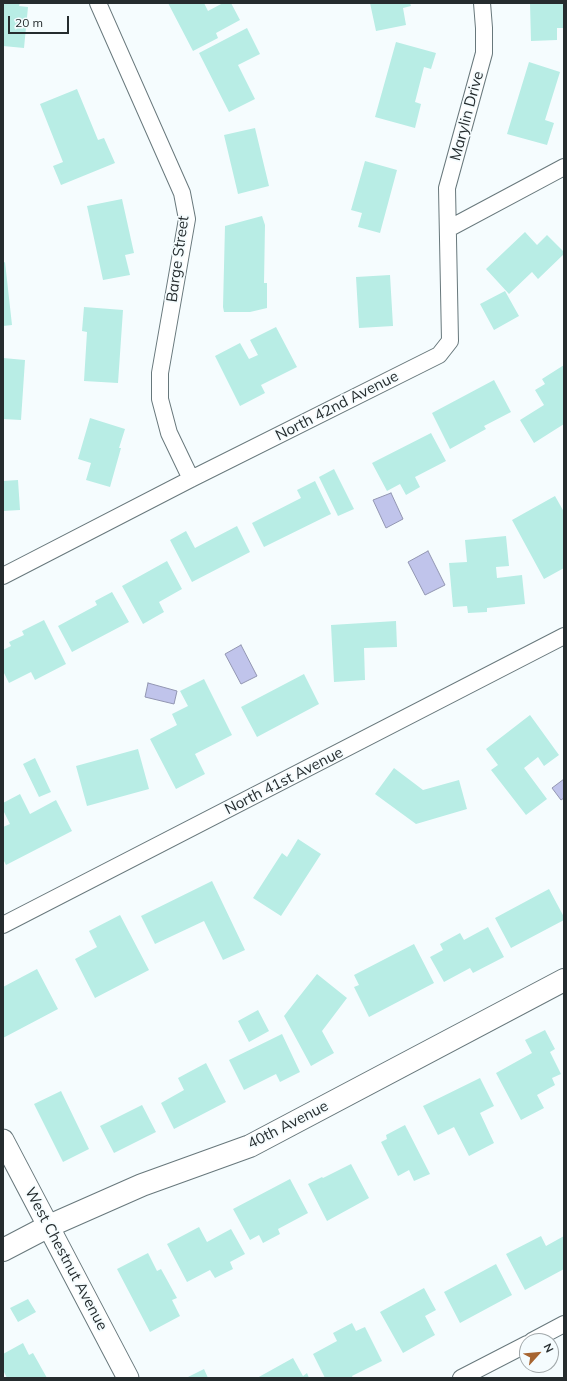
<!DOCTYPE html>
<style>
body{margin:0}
#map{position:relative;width:567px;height:1381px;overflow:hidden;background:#f5fcfe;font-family:Mulish,sans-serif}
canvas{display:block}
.frame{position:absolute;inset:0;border:4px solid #252c2e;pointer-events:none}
.north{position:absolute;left:519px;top:1333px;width:40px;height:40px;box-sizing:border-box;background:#f5fcfe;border:1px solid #a2a9ab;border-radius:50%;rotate:63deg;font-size:11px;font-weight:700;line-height:16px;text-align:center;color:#252c2e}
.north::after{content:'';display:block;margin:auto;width:14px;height:18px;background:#a76531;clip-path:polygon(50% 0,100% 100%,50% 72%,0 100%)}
.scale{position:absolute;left:8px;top:16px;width:61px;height:18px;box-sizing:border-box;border:2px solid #252c2e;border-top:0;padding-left:5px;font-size:12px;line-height:14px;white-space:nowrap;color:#252c2e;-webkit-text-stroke:3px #f5fcfe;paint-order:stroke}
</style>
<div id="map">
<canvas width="567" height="1381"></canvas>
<div class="frame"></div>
<div class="north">N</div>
<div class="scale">20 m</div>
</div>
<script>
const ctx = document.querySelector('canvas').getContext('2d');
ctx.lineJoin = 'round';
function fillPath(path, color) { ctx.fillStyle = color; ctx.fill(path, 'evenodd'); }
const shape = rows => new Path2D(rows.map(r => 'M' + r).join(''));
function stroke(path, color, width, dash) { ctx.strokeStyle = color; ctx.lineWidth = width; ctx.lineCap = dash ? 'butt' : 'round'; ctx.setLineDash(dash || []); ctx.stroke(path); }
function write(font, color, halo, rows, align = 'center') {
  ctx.font = font + ' Mulish,sans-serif'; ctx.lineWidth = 3.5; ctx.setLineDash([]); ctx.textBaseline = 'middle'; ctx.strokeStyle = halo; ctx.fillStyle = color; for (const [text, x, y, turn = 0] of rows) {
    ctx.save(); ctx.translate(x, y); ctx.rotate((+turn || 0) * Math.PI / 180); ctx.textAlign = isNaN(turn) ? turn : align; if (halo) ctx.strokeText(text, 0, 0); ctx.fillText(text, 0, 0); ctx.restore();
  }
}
const water = shape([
 [391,493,403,519,386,528,373,500,391,493],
 [428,551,445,585,425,595,408,562,428,551],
 [241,645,257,676,241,684,225,654,241,645],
 [148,683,177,691,174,704,145,697,148,683],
 [564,779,564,798,561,800,552,788,564,779]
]);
const building = shape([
 [3,3,20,3,19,6,28,7,24,48,3,46],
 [168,3,204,3,208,11,223,3,231,3,240,20,216,33,218,38,193,51],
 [370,3,410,3,411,6,403,8,406,25,376,31],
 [530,3,564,3,564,28,557,28,557,40,531,41],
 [247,28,260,54,238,65,255,99,229,112,199,53],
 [396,42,436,53,431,69,424,67,415,102,421,104,415,128,375,117],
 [529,62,560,72,545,120,554,123,547,145,507,134],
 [77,89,98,140,104,138,115,163,61,185,53,166,63,162,40,104],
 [255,128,269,186,238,194,224,135],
 [365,161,397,170,380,233,358,227,362,213,351,210],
 [122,199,134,253,125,255,130,275,103,280,87,206],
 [262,216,265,225,264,283,267,283,267,308,250,312,224,312,223,307,225,226],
 [525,232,537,245,547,235,564,252,564,254,538,279,532,272,509,294,486,269],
 [5,262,12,325,3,326,3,263],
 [390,275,393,326,359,328,356,277],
 [505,291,519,316,494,330,480,304],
 [84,307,123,310,118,383,84,381,87,332,82,331],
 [276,327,297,367,261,385,265,393,240,406,215,356,240,343,249,359,258,355,250,340],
 [3,358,25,360,21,420,3,419],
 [564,365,564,424,534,443,520,420,544,405,535,390,545,384,542,379],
 [494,380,511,412,484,426,486,429,450,449,432,413],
 [90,418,125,429,119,448,121,448,110,487,86,480,91,463,78,459],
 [431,433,446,461,415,477,420,487,406,495,400,484,387,491,372,463],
 [334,469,354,509,338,516,319,477],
 [18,480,20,510,3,511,3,481],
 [315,481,331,514,264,547,252,523,301,498,297,490],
 [555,496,564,512,564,553,563,553,564,555,564,568,544,579,512,520],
 [237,526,250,552,192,582,170,540,186,531,195,548],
 [506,536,509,566,496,567,497,578,522,575,525,604,487,608,487,612,468,613,467,606,453,607,449,563,467,562,465,540],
 [167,561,182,589,159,602,164,612,143,624,122,586],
 [112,592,129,622,72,652,58,626,97,605,95,601],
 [44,620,66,664,35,680,31,672,9,683,3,671,3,650,11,646,9,642,24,635,22,631],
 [396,621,397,647,364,648,365,680,334,682,331,625],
 [304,674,319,704,257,737,241,707],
 [204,679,232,735,195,754,205,774,176,789,150,739,177,725,172,714,188,706,180,691],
 [530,715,559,755,544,766,538,757,524,768,547,799,526,815,491,770,498,765,486,749],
 [138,749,149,789,87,806,76,766],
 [35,758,51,792,39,797,23,764],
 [394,768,423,790,459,780,467,809,416,824,375,794],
 [20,794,30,814,56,800,72,831,6,865,3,859,3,827,10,824,3,810,3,803],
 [298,839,321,854,281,916,253,898,282,853,287,857],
 [212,881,245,950,223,960,204,921,155,944,141,916],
 [549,889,564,917,564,920,511,948,495,918],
 [120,915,149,970,95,998,75,959,97,947,89,931],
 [488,927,504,957,473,973,470,968,444,982,430,957,443,950,440,944,460,933,464,940],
 [414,944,434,983,369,1017,354,987,359,985,354,975],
 [37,969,58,1009,3,1038,3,987],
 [317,974,347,998,322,1031,334,1053,311,1066,284,1016],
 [258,1010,269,1031,249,1042,238,1021],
 [545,1030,555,1049,550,1052,561,1074,552,1078,555,1085,537,1095,544,1108,521,1120,496,1073,532,1053,525,1040],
 [282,1034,300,1072,280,1082,276,1074,244,1090,229,1060],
 [206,1063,226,1102,174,1129,161,1103,184,1090,178,1078],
 [480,1078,494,1106,480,1113,494,1143,469,1156,454,1127,438,1135,423,1106],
 [61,1091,89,1149,63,1162,34,1104],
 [142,1105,156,1132,114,1153,100,1126],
 [405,1125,430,1174,414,1181,409,1170,398,1176,381,1142,387,1139,386,1135],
 [351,1164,369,1198,327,1221,308,1184,322,1177,323,1178],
 [290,1179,308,1213,278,1229,280,1234,263,1243,259,1235,250,1240,233,1209],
 [199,1227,207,1242,231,1229,245,1254,230,1262,233,1269,215,1278,210,1270,187,1282,167,1244],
 [541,1236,546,1246,564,1236,564,1269,525,1290,506,1254],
 [148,1253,157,1271,161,1269,177,1298,172,1300,180,1316,150,1332,117,1269],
 [496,1264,512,1295,460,1323,444,1292],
 [424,1288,436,1310,425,1316,435,1335,403,1353,380,1312],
 [28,1299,36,1312,18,1322,10,1308],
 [352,1323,356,1331,365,1327,382,1361,352,1376,353,1378,325,1378,313,1354,337,1341,333,1333],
 [23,1343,29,1355,33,1353,47,1378,7,1378,3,1370,3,1354],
 [293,1358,303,1376,307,1373,309,1378,257,1378],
 [204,1369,208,1378,186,1378]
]);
const minor = shape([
 [98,3,182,193,187,219,160,373,160,399,169,433,191,479],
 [448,229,564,167],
 [3,576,191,479,439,355,450,341,447,188,484,53,484,28,482,3],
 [3,925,564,636],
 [532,1341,564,1324],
 [461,1378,527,1344]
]);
const tertiary = shape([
 [3,1140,128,1378]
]);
const primary = shape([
 [3,1250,49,1226,142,1185,250,1146,564,980]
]);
const streetNames = [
 ["Marylin Drive",467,116,-75],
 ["Barge Street",178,259,-82],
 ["North 42nd Avenue",337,406,-27],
 ["North 41st Avenue",284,781,-27],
 ["40th Avenue",288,1125,-27],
 ["West Chestnut Avenue",66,1259,62]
];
fillPath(water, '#c0c4eb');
stroke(water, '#9296b2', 1);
fillPath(building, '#b8ede5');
stroke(minor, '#68787c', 18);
stroke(tertiary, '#68787c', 23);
stroke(primary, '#68787c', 24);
stroke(minor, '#fff', 16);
stroke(tertiary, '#fff', 21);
stroke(primary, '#fff', 22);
write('15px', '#252c2e', '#f5fcfe', streetNames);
</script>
